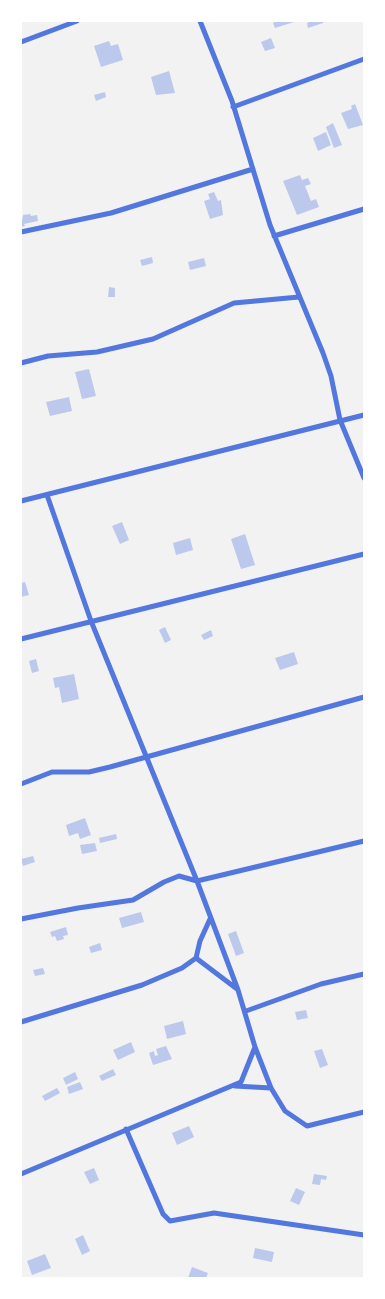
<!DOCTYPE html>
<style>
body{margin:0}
#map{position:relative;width:385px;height:1299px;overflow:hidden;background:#f2f2f2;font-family:Inter,sans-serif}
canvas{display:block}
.frame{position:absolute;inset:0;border:22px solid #fff;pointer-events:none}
</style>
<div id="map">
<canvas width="385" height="1299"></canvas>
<div class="frame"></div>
</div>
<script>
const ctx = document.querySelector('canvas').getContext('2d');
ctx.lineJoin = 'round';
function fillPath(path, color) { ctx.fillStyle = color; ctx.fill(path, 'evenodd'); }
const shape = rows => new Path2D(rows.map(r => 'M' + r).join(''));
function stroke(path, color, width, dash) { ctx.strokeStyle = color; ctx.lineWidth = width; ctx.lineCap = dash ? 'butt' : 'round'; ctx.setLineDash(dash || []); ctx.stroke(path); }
const building = shape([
 [277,21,294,21,294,22,275,28,273,23],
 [312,21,323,21,323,23,308,28,307,23],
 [271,38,275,48,265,51,261,42],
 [109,41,111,46,118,44,123,60,101,67,94,46],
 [169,71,175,93,156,95,151,77],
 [105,92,106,97,96,101,94,95],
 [355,104,363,125,348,129,341,113,352,109,351,106],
 [333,123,342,145,334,148,326,127],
 [326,132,331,145,318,151,313,138],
 [300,175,302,180,308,178,311,184,305,186,311,201,316,199,319,207,297,215,283,181],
 [214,192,218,201,221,200,223,215,210,219,204,201,210,199,208,194],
 [30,214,31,216,37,215,38,221,24,224,25,226,21,227,23,215],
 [152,257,153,263,142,266,140,260],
 [204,258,206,266,190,270,188,262],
 [109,287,115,288,115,297,108,297],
 [89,369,96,396,82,399,75,372],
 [69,397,72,411,50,416,46,402],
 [122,522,129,540,120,544,112,526],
 [245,534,255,565,241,569,231,539],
 [190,538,193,550,176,555,173,543],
 [25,582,29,595,21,597,21,583],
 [165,627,171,640,165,643,159,630],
 [211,630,213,636,204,640,201,635],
 [294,652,298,664,280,670,275,658],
 [36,659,39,671,32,673,29,661],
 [74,674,79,699,62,703,59,687,55,688,53,678],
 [85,818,91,835,80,839,78,833,69,836,66,825],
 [116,834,117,839,100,843,99,838],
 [95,843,97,851,82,854,80,845],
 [33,856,35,862,23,866,21,859],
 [141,912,144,922,122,928,119,918],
 [66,927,68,935,63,936,64,939,57,941,55,936,52,937,50,932],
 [236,931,244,953,236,956,228,934],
 [100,943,102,950,91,953,89,947],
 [43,968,45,974,35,976,33,970],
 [306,1010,308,1018,297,1020,295,1012],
 [183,1021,186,1034,167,1039,164,1026],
 [131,1042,135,1052,118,1060,113,1050],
 [166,1046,172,1059,153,1065,149,1053,154,1051,155,1056,158,1055,156,1049],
 [322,1049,328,1065,320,1068,314,1051],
 [113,1069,116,1075,102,1081,99,1076],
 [75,1072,78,1079,66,1085,63,1078],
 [80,1082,83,1089,69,1094,67,1087],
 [57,1088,60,1093,45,1101,42,1096],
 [189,1126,194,1137,177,1145,172,1133],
 [94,1168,99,1180,90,1184,84,1172],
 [314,1174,327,1176,326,1180,321,1179,320,1185,312,1184],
 [296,1188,305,1192,299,1205,290,1201],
 [83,1235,90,1251,82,1255,75,1239],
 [255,1248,274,1252,272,1262,253,1258],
 [45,1254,51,1268,32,1275,27,1261],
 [192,1267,208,1273,206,1278,188,1278]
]);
const minor = shape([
 [200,21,232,101,270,225,323,353,331,376,340,420,364,478],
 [21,42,77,21],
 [233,107,364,59],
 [21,232,111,213,253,169],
 [274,236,364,209],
 [21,363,48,356,97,352,153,339,234,303,299,297],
 [21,501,364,415],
 [21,639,364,554],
 [21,784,52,772,89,772,110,767,364,697],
 [21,919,78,908,133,900,164,882,179,876,197,881,364,841],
 [196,958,237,989],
 [246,1011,321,984,364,974],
 [21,1022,142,985,182,968,196,958,200,941,210,919],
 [255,1047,271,1088,285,1111,307,1126,364,1112],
 [235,1086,271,1088],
 [126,1129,163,1214,170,1221,214,1213,364,1235],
 [21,1174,241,1082,255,1047,238,990,197,881,91,621,47,495]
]);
fillPath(building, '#bdc9ec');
stroke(minor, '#5277de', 5);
</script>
